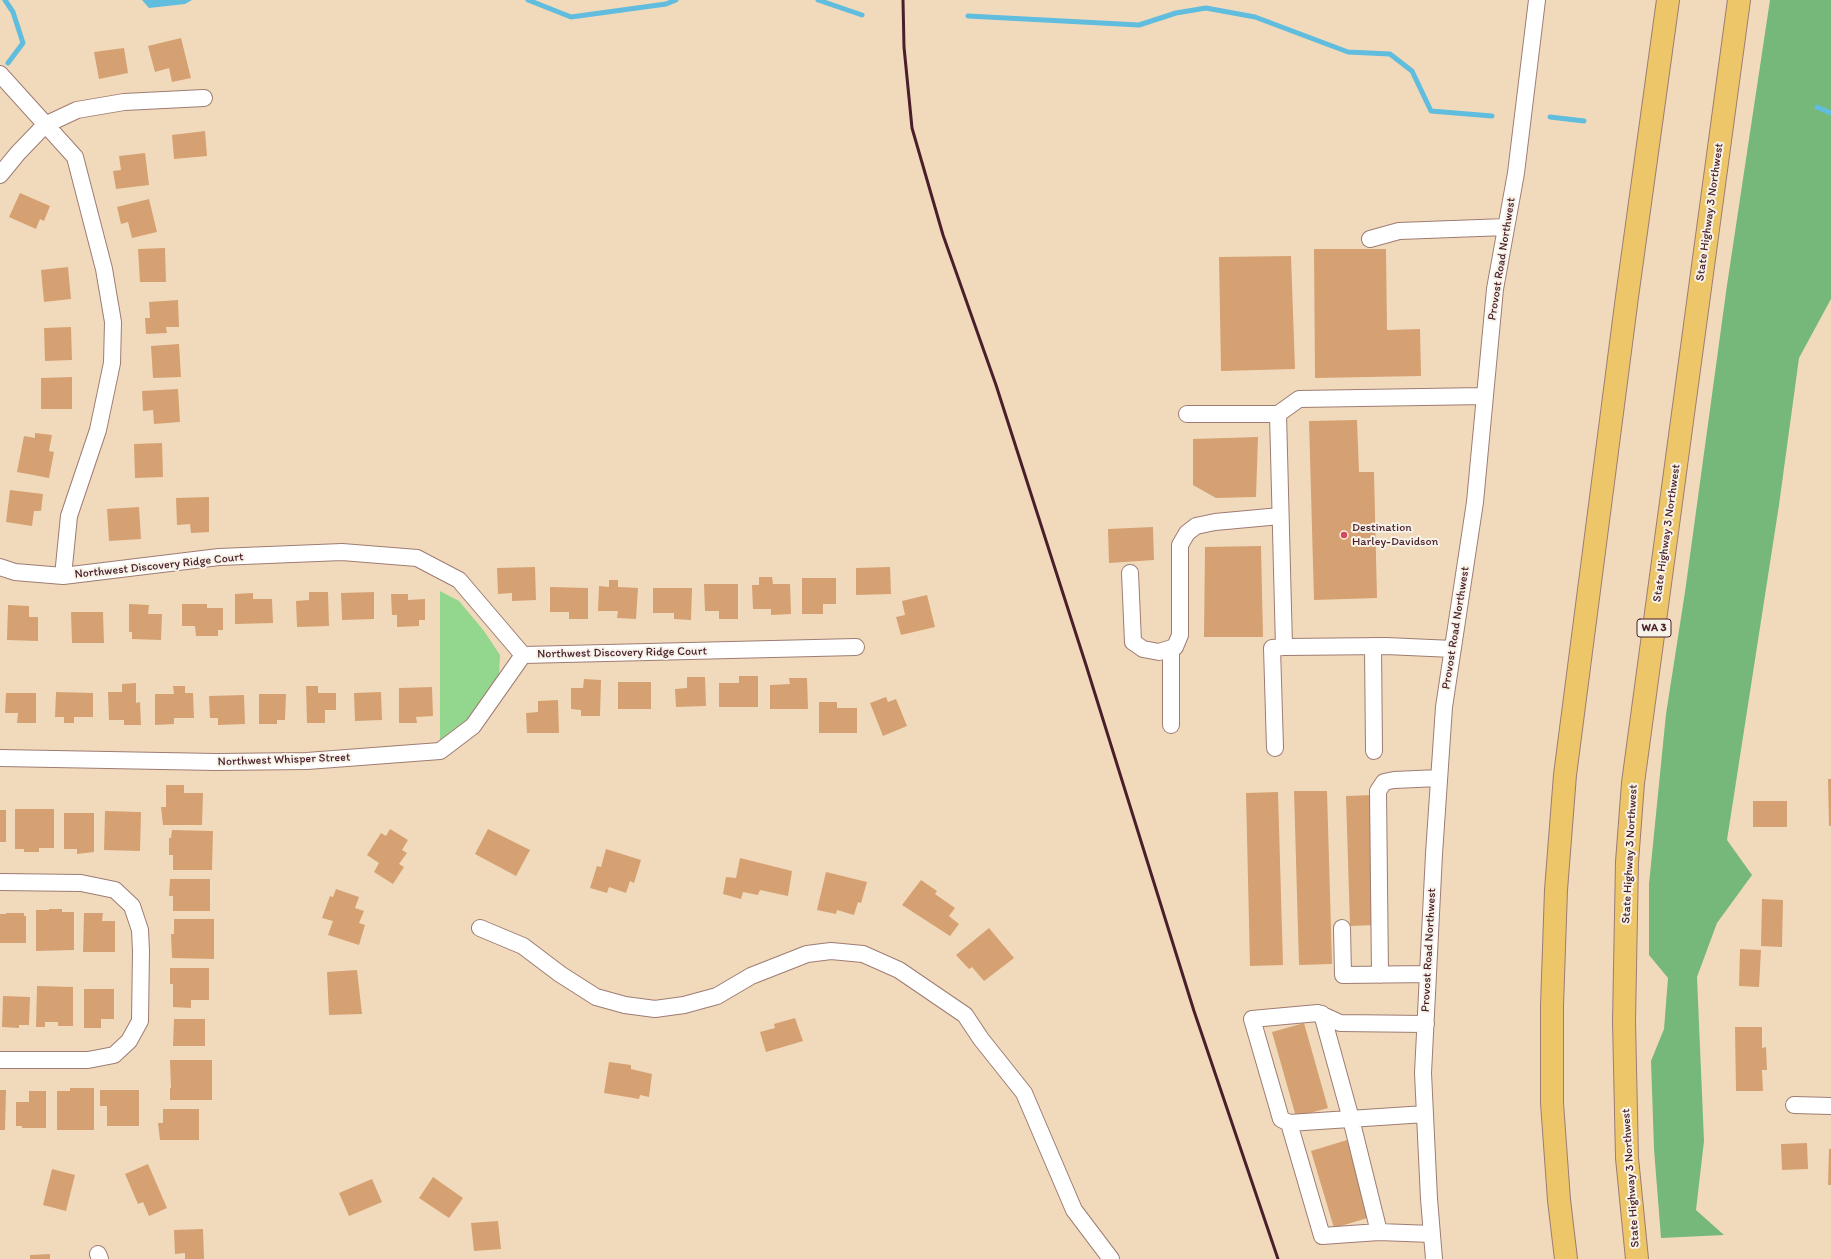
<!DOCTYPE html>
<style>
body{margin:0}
canvas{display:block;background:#f1dabb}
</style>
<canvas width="1831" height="1259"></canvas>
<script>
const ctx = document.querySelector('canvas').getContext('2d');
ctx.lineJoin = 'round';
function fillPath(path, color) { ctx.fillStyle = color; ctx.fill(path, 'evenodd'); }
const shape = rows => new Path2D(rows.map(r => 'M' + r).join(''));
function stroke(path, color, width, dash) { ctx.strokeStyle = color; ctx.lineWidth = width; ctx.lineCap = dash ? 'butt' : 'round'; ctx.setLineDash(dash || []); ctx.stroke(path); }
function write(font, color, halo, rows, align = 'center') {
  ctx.font = font + ' Itim,sans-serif'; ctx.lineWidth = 4; ctx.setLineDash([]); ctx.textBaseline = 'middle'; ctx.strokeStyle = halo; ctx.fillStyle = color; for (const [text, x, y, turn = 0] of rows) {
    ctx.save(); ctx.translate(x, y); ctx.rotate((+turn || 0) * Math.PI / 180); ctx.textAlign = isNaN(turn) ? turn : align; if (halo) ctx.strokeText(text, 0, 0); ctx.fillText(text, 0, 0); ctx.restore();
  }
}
const green = shape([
 [440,591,459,601,484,631,500,655,499,678,471,716,453,734,440,741]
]);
const forest = shape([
 [1770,0,1831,0,1831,299,1799,358,1779,505,1727,840,1752,875,1717,923,1697,977,1704,1141,1696,1210,1724,1235,1661,1238,1654,1149,1651,1061,1664,1029,1668,978,1649,955,1649,884,1666,714,1685,592,1727,285]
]);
const water = shape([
 [142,0,192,0,185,4,149,8]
]);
const stream = shape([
 [5,0,13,12,23,43,8,63],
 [528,0,571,17,666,4,676,0],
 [818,0,862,15],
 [968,16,1139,25,1176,13,1206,8,1255,17,1348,52,1390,54,1412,71,1431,111,1492,116],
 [1817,107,1831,113],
 [1550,117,1584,121]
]);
const building = shape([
 [181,38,191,78,172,82,169,68,155,72,148,46],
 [124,48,128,73,99,79,94,52],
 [205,131,207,156,174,159,172,135],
 [145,153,149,185,116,189,113,171,121,170,119,156],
 [20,193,50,206,44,221,40,219,36,229,9,217],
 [149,199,157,232,132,238,128,222,121,224,117,207],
 [165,248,166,282,140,282,138,249],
 [1314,249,1386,249,1387,330,1420,329,1421,376,1315,378],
 [1291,256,1295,369,1221,371,1219,257],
 [68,267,71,299,44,302,41,270],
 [178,300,179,327,166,327,167,333,146,334,145,318,150,318,149,302],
 [71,327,72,360,45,361,44,328],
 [179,344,181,377,153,378,151,346],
 [72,377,72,409,41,409,41,378],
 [178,389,180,422,154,424,153,410,143,411,142,391],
 [1357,420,1359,472,1374,472,1377,598,1314,600,1309,421],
 [35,433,52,435,49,451,54,452,49,478,17,472,24,436,35,438],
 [1258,437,1256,497,1216,498,1193,485,1193,439],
 [162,443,163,477,135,478,134,444],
 [10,490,43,494,41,511,34,511,32,526,6,522],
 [209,497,209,532,191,533,190,524,177,525,176,498],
 [139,507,141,539,109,541,107,509],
 [1153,527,1154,560,1109,563,1108,529],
 [1261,546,1263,637,1204,637,1205,547],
 [535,567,536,600,512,601,512,593,498,594,497,568],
 [890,567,891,594,856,595,856,568],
 [759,577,772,577,773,584,790,584,791,614,771,615,771,609,753,609,752,585,759,585],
 [802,578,836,578,836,604,823,604,823,614,802,614],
 [609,580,618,580,618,587,638,588,636,619,617,618,618,611,598,611,599,586,609,587],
 [704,584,738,584,738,619,719,619,719,611,705,611],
 [550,587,588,588,588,619,569,619,569,612,550,612],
 [653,588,692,588,691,620,674,619,674,613,653,613],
 [309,592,328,592,329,626,297,627,296,601,309,600],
 [374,592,374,619,342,620,341,593],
 [253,593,253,599,272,599,273,623,235,624,235,594],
 [391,594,408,594,408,600,425,599,425,620,419,620,419,626,397,627,397,615,392,615],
 [927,595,935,627,901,635,896,617,905,615,902,601],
 [129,604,149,605,148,614,162,614,161,640,132,639,132,632,129,632],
 [182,604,207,604,207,608,223,608,223,630,218,630,218,636,196,636,195,626,182,626],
 [8,605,29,606,29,617,38,617,38,641,7,640],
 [71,612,103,612,104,643,72,643],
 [739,676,758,676,758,707,719,707,719,683,739,683],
 [687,677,705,677,706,706,676,707,675,689,687,688],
 [789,678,807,678,808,709,770,709,770,685,790,684],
 [584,679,601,680,600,716,581,716,581,710,571,709,571,688,583,688],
 [618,682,651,682,651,709,618,709],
 [136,683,136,703,140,702,141,725,124,725,124,720,109,720,108,692,122,692,122,684],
 [173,686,185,686,185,693,193,693,194,718,174,718,174,724,155,725,155,694,174,694],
 [306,686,318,686,318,693,336,693,336,710,325,710,325,723,307,723],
 [432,687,433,716,416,717,417,723,399,723,399,688],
 [56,692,93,693,93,717,74,717,74,723,64,723,64,717,55,717],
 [381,692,382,720,355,721,354,693],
 [6,693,36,693,36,723,17,723,18,713,5,713],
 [259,694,286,694,285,720,277,720,277,724,259,724],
 [244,695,245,724,218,725,218,718,210,718,209,696],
 [886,697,888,702,896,699,907,726,883,736,870,703],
 [558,700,559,733,527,733,526,713,538,712,538,701],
 [819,702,837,702,837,708,857,708,857,733,819,733],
 [1828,779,1831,779,1831,826,1829,826],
 [166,785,184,785,184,793,203,793,202,825,163,825,161,807,166,807],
 [1294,791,1327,791,1332,964,1299,965],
 [1278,792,1283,965,1250,966,1246,793],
 [1374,795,1378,925,1350,926,1346,796],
 [1753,801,1787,801,1787,827,1753,827],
 [15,809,54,809,54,848,39,848,39,852,24,852,24,849,15,849],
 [0,810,6,810,6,842,0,842],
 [105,811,141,812,140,851,104,850],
 [64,813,94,813,94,852,77,854,77,849,64,849],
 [390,829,408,840,402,850,407,853,399,864,404,867,393,884,374,872,379,863,367,855,381,833,386,836],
 [488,829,530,850,516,876,475,854],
 [172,830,213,831,212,870,173,870,173,855,169,855,169,838,171,838],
 [606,849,641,860,634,883,630,881,626,893,609,887,607,893,590,888,597,866,601,867],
 [740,858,792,871,788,896,760,890,758,895,743,892,741,899,723,894,726,877,736,878],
 [826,872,867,882,861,903,858,902,854,915,837,910,836,914,817,910],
 [170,879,210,879,210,911,173,911,173,896,169,896],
 [921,880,937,891,935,894,955,908,949,916,959,924,950,936,902,905],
 [336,889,359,897,355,908,364,911,359,923,365,925,359,945,328,935,333,921,322,918,330,896,333,897],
 [1762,899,1783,900,1782,947,1761,946],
 [49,909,62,909,62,912,74,912,74,950,36,951,36,910,49,910],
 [6,913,24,913,24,916,26,916,26,943,0,943,0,914,6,914],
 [84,913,103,913,102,921,115,921,115,952,83,952],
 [174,919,214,919,214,959,172,958,171,934,174,934],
 [989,928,1014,958,984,981,972,967,969,969,956,955],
 [1740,949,1761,950,1759,987,1739,986],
 [170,968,209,968,209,1000,191,1000,191,1008,173,1007,173,984,170,984],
 [357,970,362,1014,329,1015,327,972],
 [37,986,73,987,73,1026,58,1026,58,1022,45,1022,45,1027,36,1027],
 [84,989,114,989,114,1019,101,1019,101,1028,84,1028],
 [3,996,30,997,29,1025,19,1025,19,1028,2,1027],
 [795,1018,803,1041,766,1052,760,1032,775,1028,774,1024],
 [174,1019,205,1019,205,1046,173,1046],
 [1304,1023,1328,1108,1296,1117,1272,1032],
 [1735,1027,1762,1027,1762,1048,1766,1047,1767,1070,1762,1070,1763,1091,1736,1091],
 [170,1060,212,1060,212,1100,170,1100,170,1088,171,1088],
 [609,1062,631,1065,631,1069,652,1074,649,1097,640,1095,639,1099,604,1093],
 [70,1088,94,1088,94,1130,57,1130,57,1091,70,1091],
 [0,1090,6,1090,5,1130,0,1130],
 [100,1090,139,1090,139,1126,107,1126,107,1106,100,1106],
 [29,1091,46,1091,46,1128,22,1128,22,1126,16,1126,16,1102,29,1102],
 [163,1109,199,1109,199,1140,160,1140,158,1123,163,1123],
 [1347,1140,1371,1217,1334,1228,1311,1151],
 [1807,1143,1808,1169,1782,1170,1781,1144],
 [1829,1149,1831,1149,1831,1185,1828,1185],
 [148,1164,167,1208,149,1216,143,1202,138,1204,125,1174],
 [52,1169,75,1175,66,1211,43,1205],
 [433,1177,463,1198,449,1218,419,1198],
 [372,1179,382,1202,349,1216,339,1193],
 [498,1221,501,1249,474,1251,471,1223],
 [203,1229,204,1259,185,1259,185,1253,175,1254,174,1230],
 [50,1254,50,1259,30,1259,30,1255]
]);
const minor = shape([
 [0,74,75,157,104,269,113,322,112,363,98,430,69,516,63,576],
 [0,175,18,153,45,125,77,110,124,102,204,98],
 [1370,239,1399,231,1506,227],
 [1187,414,1278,414,1299,399,1485,396],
 [1278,414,1284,647,1386,646,1453,649],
 [0,567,15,572,63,576,219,557,342,552,417,558,459,580,523,655,856,647],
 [1130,573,1133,642,1143,649,1159,652,1175,647,1180,635,1180,545,1187,533,1196,526,1215,522,1280,516],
 [1373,646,1374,751],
 [1171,725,1171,648],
 [1275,748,1272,648,1284,647],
 [0,758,216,762,307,761,440,751,473,726,523,655],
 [0,882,81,883,115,890,132,906,140,930,141,951,140,1021,129,1041,114,1055,88,1060,0,1060],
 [480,928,523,946,560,974,596,997,625,1005,655,1009,684,1005,717,996,751,976,807,954,831,951,863,954,899,970,965,1015,981,1039,1024,1093,1074,1210,1111,1259],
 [1342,928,1343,975,1428,974],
 [1380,975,1378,791,1384,782,1394,780,1439,778],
 [1322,1014,1351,1119,1379,1232],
 [1794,1105,1831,1106],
 [1425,1114,1289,1123,1322,1236,1379,1232,1432,1234],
 [1289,1123,1281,1119,1252,1019,1318,1013,1340,1023,1426,1024],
 [98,1254,100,1259],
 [1434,1259,1429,1199,1423,1073,1434,854,1444,707,1475,502,1495,289,1516,173,1537,0]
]);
const highway = shape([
 [1566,1259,1559,1200,1552,1103,1552,1006,1556,890,1565,775,1627,297,1668,0],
 [1637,1259,1627,1158,1624,1021,1627,862,1633,783,1739,0]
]);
const rail = shape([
 [903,0,904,47,912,128,943,235,996,385,1086,665,1194,1011,1278,1259]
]);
const markers = [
 [1344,535,4,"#d1495b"]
];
const shields = [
 [1654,628,34]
];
const shieldNames = [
 ["WA 3",1654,628]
];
const streetNames = [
 ["State Highway 3 Northwest",1710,212,-82],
 ["Provost Road Northwest",1502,259,-81],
 ["State Highway 3 Northwest",1667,533,-82],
 ["Northwest Discovery Ridge Court",159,566,-6],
 ["Provost Road Northwest",1456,628,-81],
 ["Northwest Discovery Ridge Court",622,653,-1],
 ["Northwest Whisper Street",284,760,-2],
 ["State Highway 3 Northwest",1630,854,-87],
 ["Provost Road Northwest",1429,950,-87],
 ["State Highway 3 Northwest",1631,1178,-94]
];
const poiNames = [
 ["Destination",1352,528],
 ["Harley-Davidson",1352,542]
];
fillPath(green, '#93d78f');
fillPath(forest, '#76b87a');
fillPath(water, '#60bdde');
stroke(stream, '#60bdde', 5);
fillPath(building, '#d5a172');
stroke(minor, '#9e7c73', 18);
stroke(highway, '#9e7c73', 24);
stroke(minor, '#fff', 16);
stroke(highway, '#ecc669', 22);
stroke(rail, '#4a1f2b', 3);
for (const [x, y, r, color] of markers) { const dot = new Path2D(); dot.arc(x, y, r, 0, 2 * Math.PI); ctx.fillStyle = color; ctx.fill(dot); stroke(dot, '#f7f3e8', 1.5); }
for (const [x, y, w] of shields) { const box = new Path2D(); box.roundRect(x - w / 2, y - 9, w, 18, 3); ctx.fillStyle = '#f7f3e8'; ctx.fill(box); stroke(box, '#4a1f2b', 1); }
write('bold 11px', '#4a1f2b', null, shieldNames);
write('12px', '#4a1f2b', '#f7f3e8', streetNames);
write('12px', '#4a1f2b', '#f7f3e8', poiNames, 'left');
</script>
